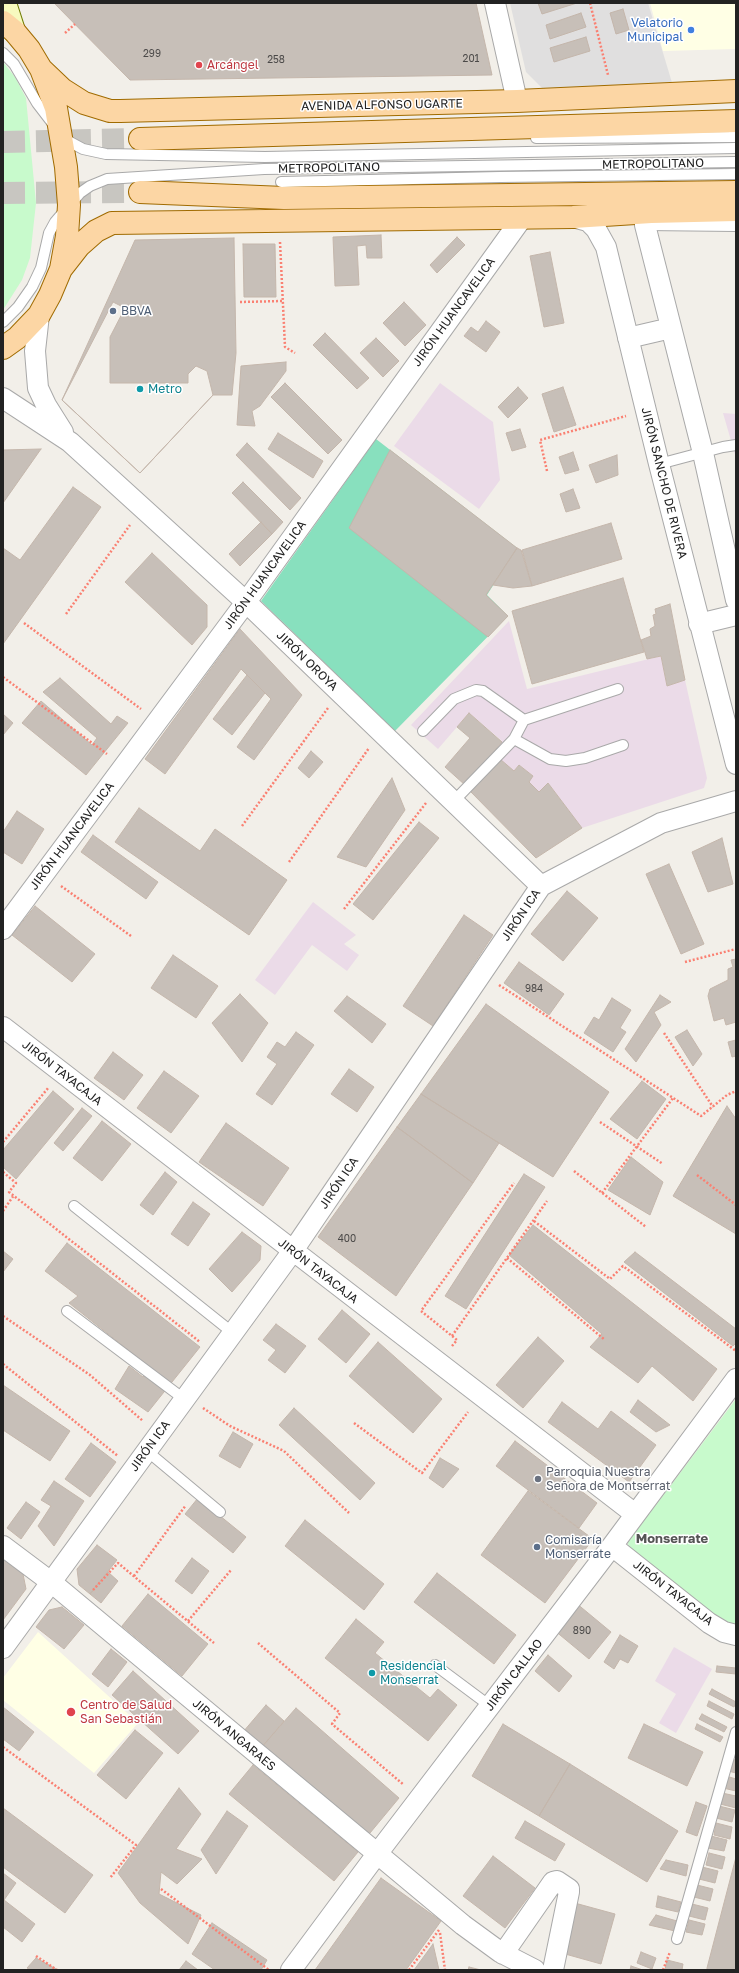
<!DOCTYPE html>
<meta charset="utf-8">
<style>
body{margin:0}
#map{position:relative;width:739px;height:1973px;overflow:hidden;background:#f2efe9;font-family:"Golos Text",sans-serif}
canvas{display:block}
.frame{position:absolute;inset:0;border:4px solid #222;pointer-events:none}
</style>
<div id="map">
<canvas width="739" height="1973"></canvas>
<div class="frame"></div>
</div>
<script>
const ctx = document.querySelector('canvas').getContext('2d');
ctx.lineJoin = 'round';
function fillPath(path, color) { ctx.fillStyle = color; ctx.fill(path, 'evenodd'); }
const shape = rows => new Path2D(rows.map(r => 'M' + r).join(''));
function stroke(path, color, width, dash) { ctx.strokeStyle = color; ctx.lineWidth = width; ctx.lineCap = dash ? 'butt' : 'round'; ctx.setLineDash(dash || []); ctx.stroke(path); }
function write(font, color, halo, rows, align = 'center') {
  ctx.font = font + ' "Golos Text",sans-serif'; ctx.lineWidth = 3; ctx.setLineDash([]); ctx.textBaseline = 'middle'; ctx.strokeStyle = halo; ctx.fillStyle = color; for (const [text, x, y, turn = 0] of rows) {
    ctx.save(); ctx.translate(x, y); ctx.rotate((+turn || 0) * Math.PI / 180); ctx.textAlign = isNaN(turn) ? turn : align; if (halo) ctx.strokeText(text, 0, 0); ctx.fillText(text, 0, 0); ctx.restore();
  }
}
const residential = shape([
 [510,3,648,3,673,86,543,89,526,72]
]);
const industrial = shape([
 [440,383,493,422,500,480,479,509,394,446],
 [723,413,736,414,736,458],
 [509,621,527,689,661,656,667,686,685,680,707,778,704,788,582,828,548,783,539,792,529,782,533,776,519,765,514,771,493,754,502,741,469,713,438,749,411,725],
 [313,902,356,935,344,944,359,955,347,971,312,945,275,995,255,980],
 [674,1647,712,1669,676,1733,659,1723,676,1694,655,1681]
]);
const education = shape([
 [650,3,736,3,736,49,663,51],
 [38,1632,138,1723,94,1773,3,1700,3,1678]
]);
const park = shape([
 [3,62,15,77,26,98,36,203,30,258,22,280,3,310],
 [736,1399,736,1627,731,1631,629,1552,628,1542]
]);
const pitch = shape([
 [376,439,517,548,487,595,508,616,395,731,261,601]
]);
const building = shape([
 [54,3,476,3,492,75,130,80,54,3],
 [538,3,577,3,542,14,538,3],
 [623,9,629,30,616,34,610,13,623,9],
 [581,13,586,27,550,39,546,25,581,13],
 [586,37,590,51,554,62,550,48,586,37],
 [381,235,382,258,367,258,366,245,357,246,359,285,335,286,333,237,381,235],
 [457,237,465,245,437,273,430,265,457,237],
 [234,238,236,353,232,395,213,395,140,473,62,400,135,240,234,238],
 [243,244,275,244,276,297,244,297,243,244],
 [550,252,564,323,544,327,530,256,550,252],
 [113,302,125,308,110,337,110,383,188,383,188,374,196,366,207,371,213,395,140,473,62,400,113,302],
 [404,302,426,325,405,346,383,323,404,302],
 [486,321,500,332,486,352,464,336,471,327,478,332,486,321],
 [325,333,369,378,357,389,313,345,325,333],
 [376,338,399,361,383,377,360,353,376,338],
 [286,362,286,371,260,406,252,411,255,426,237,425,241,366,286,362],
 [285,383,342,440,328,454,271,397,285,383],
 [518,387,528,398,508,418,498,407,518,387],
 [563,387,576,425,554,432,542,394,563,387],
 [520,429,526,447,512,451,506,433,520,429],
 [278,433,323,461,313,478,268,449,278,433],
 [247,443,301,498,290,510,236,455,247,443],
 [41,449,3,503,3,450,41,449],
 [390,450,517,548,486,595,508,616,488,637,349,528,390,450],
 [573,452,579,470,565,474,559,457,573,452],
 [617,455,618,475,596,483,589,465,617,455],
 [243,482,283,522,272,534,232,493,243,482],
 [73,487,101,507,3,644,3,548,20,560,73,487],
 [573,489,580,508,566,512,560,494,573,489],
 [261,522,272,534,240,566,229,554,261,522],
 [611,523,622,559,532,586,522,550,611,523],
 [517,548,521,550,532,586,513,588,493,585,517,548],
 [152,553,207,605,207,627,192,645,125,582,152,553],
 [623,578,644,652,532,684,512,611,623,578],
 [670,604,685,680,667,686,661,656,647,659,641,640,651,636,650,629,655,626,653,615,656,614,655,609,670,604],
 [240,629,302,695,254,760,237,747,271,699,241,669,165,774,145,759,240,629],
 [247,675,265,693,232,735,213,719,247,675],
 [60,678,111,724,117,716,128,723,86,775,22,723,41,701,92,745,97,738,43,692,60,678],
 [469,713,502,742,465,785,445,767,470,738,457,727,469,713],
 [3,714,13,723,3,735,3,714],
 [311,751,323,762,309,778,298,768,311,751],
 [500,759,514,771,519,765,533,776,529,782,539,792,548,783,582,828,536,858,469,790,500,759],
 [392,778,405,810,366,867,337,857,392,778],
 [139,808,200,851,215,829,287,880,249,935,115,842,139,808],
 [17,811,44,829,22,864,3,852,3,832,17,811],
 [419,822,439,838,373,920,353,904,419,822],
 [93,835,158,882,146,899,81,852,93,835],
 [722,838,733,884,708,892,692,852,722,838],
 [669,864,704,944,681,954,646,874,669,864],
 [567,891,598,918,563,961,531,934,567,891],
 [35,906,95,954,72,982,12,935,35,906],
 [464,915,493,935,433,1026,403,1006,464,915],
 [173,955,218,986,196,1018,151,988,173,955],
 [736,959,736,1022,726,1025,724,1018,714,1021,708,996,710,989,728,980,728,969,733,967,731,960,736,959],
 [519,962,564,994,549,1015,504,983,519,962],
 [240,994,268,1023,242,1062,212,1023,240,994],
 [660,995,671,1002,654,1012,661,1025,636,1062,625,1049,660,995],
 [347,996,386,1024,372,1043,334,1011,347,996],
 [612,998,631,1010,620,1028,626,1032,613,1052,584,1033,594,1017,599,1020,612,998],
 [486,1004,609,1092,553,1177,421,1094,486,1004],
 [687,1030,702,1054,693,1066,675,1037,687,1030],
 [296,1032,314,1045,272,1105,256,1094,277,1064,267,1057,277,1042,285,1047,296,1032],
 [736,1040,736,1056,732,1057,728,1042,736,1040],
 [113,1052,143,1075,124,1100,94,1078,113,1052],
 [349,1069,374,1087,357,1112,331,1094,349,1069],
 [164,1071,199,1096,171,1133,137,1108,164,1071],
 [642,1081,666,1099,637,1139,610,1119,642,1081],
 [53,1091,74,1109,16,1179,3,1167,3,1150,53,1091],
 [421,1094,499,1143,473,1183,397,1127,421,1094],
 [727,1106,736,1119,736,1234,673,1196,727,1106],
 [82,1108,92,1116,63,1151,54,1143,82,1108],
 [102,1121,131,1144,102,1181,73,1158,102,1121],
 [226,1123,289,1168,263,1206,199,1162,226,1123],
 [397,1127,473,1183,396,1296,318,1237,397,1127],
 [631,1157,663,1182,650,1215,608,1190,631,1157],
 [165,1172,177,1182,153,1215,140,1205,165,1172],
 [524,1174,545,1187,466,1309,445,1296,524,1174],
 [193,1202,210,1214,188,1246,171,1234,193,1202],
 [533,1225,717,1369,693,1401,652,1366,638,1383,590,1347,602,1334,509,1255,533,1225],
 [242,1232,261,1246,260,1260,232,1292,209,1269,242,1232],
 [67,1243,200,1347,148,1412,115,1389,129,1366,143,1377,151,1368,69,1303,78,1296,45,1271,67,1243],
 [3,1251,13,1259,3,1272,3,1251],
 [635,1252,736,1329,736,1343,733,1346,624,1262,635,1252],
 [342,1310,370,1334,346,1363,318,1339,342,1310],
 [276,1324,306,1346,285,1373,268,1360,276,1350,263,1340,276,1324],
 [538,1337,564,1361,523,1408,496,1385,538,1337],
 [378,1342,442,1399,413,1433,349,1376,378,1342],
 [3,1385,70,1431,50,1461,3,1430,3,1385],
 [638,1400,670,1425,656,1432,630,1412,638,1400],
 [562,1402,598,1429,611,1411,656,1445,629,1482,548,1422,562,1402],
 [294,1408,375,1483,360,1500,279,1425,294,1408],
 [233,1432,253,1444,240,1468,219,1456,233,1432],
 [515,1441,597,1503,579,1528,496,1466,515,1441],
 [91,1443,116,1462,90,1497,65,1479,91,1443],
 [440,1458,459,1469,443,1488,429,1478,440,1458],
 [54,1481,84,1501,54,1546,38,1526,51,1506,41,1500,54,1481],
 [528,1491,593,1539,545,1603,481,1555,528,1491],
 [198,1498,246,1537,233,1553,185,1514,198,1498],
 [26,1502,40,1512,21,1539,7,1528,26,1502],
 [305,1520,384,1584,364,1610,285,1546,305,1520],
 [97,1545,117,1560,90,1594,79,1585,77,1569,97,1545],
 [192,1558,209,1571,192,1594,175,1581,192,1558],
 [3,1559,23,1574,26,1589,3,1620,3,1559],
 [108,1572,118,1581,101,1603,90,1594,108,1572],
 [437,1573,516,1635,494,1664,414,1602,437,1573],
 [148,1594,208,1644,182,1676,122,1626,148,1594],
 [576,1603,611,1632,589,1659,554,1630,576,1603],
 [62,1607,84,1625,64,1649,36,1627,49,1610,62,1607],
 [356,1619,384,1642,375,1653,430,1698,438,1689,457,1705,428,1741,325,1658,356,1619],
 [620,1635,638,1646,628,1663,620,1659,614,1669,604,1662,620,1635],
 [111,1649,127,1662,108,1687,92,1674,111,1649],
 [548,1655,572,1676,559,1692,535,1671,548,1655],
 [717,1666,736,1668,736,1674,716,1672,717,1666],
 [133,1671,199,1731,178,1754,112,1695,133,1671],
 [712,1689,736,1702,734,1707,709,1694,712,1689],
 [709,1701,734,1714,732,1719,707,1706,709,1701],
 [266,1705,284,1721,261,1748,243,1732,266,1705],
 [3,1707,34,1732,19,1751,3,1739,3,1707],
 [296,1708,399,1798,365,1839,261,1748,296,1708],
 [702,1714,727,1727,724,1732,699,1719,702,1714],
 [503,1724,570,1764,539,1816,472,1776,503,1724],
 [644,1724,703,1752,687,1786,628,1758,644,1724],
 [697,1724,723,1737,720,1742,695,1729,697,1724],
 [135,1730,163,1753,126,1799,97,1775,135,1730],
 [731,1759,736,1760,736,1773,728,1771,731,1759],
 [570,1764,678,1831,647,1882,539,1816,570,1764],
 [253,1765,358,1852,334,1881,229,1794,253,1765],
 [726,1776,736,1779,736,1791,723,1788,726,1776],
 [179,1788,201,1814,176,1849,202,1859,177,1884,161,1872,159,1894,201,1915,188,1944,140,1903,118,1873,179,1788],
 [722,1793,736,1796,736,1808,720,1804,722,1793],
 [696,1802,707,1806,697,1836,686,1832,696,1802],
 [719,1806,735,1810,732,1822,716,1818,719,1806],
 [3,1808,93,1875,65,1913,3,1867,3,1808],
 [227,1811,248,1826,216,1874,201,1850,227,1811],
 [525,1821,565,1844,555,1861,515,1838,525,1821],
 [716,1823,732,1827,730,1839,714,1835,716,1823],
 [711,1836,727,1840,724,1851,708,1848,711,1836],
 [709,1853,725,1857,722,1869,706,1865,709,1853],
 [493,1856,535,1888,505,1928,463,1896,493,1856],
 [736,1857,736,1970,707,1970,707,1968,736,1857],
 [666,1860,688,1865,686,1876,660,1869,666,1860],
 [702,1867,718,1871,715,1883,699,1879,702,1867],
 [3,1873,16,1883,4,1900,35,1924,22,1942,3,1927,3,1873],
 [381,1878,441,1921,406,1970,315,1970,381,1878],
 [697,1885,713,1889,710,1901,694,1897,697,1885],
 [658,1896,681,1902,678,1912,656,1907,658,1896],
 [571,1902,615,1914,601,1964,558,1952,571,1902],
 [692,1904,708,1908,705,1920,689,1916,692,1904],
 [656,1915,677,1921,675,1931,649,1925,656,1915],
 [689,1920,705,1924,702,1935,686,1932,689,1920],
 [212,1923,267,1960,261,1970,215,1970,192,1954,212,1923],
 [433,1944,439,1970,414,1970,433,1944],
 [641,1952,656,1958,652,1969,637,1963,641,1952],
 [36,1958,58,1970,31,1970,27,1968,36,1958],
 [667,1960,683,1964,682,1970,665,1970,667,1960],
 [186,1961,198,1970,179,1970,186,1961],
 [631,1966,643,1970,630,1970,631,1966],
 [469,1967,481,1970,468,1970,469,1967]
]);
const primaryTunnel = shape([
 [3,142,140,139],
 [3,193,140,192]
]);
const path = shape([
 [590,3,608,75],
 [65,33,75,24],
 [280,242,285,347,295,353],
 [240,302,283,301],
 [547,471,540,440,626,416],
 [66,614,130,525],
 [24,623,141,709],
 [3,677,107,754],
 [242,826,328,708],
 [289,862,369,748],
 [61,886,131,936],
 [344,909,426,803],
 [685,962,736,949],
 [499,985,701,1116,727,1095,736,1091],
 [664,1033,713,1107],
 [600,1122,663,1164],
 [3,1142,49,1087],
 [574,1171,646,1227],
 [3,1172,16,1183,9,1192,200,1342],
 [697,1175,736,1205],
 [602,1193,673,1098],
 [3,1211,14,1195],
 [534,1221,610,1279,623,1266,736,1351],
 [507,1258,605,1340],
 [3,1316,90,1375,143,1421],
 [452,1336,547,1201],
 [452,1346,457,1340,421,1311,514,1183],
 [3,1364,118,1456],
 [203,1408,230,1426,284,1451,349,1513],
 [354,1423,422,1473,468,1412],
 [134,1576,186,1505],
 [93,1590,118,1563,214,1643],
 [188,1621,231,1570],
 [258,1643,340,1713,332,1724,404,1785],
 [3,1747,136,1845,110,1878],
 [161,1889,269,1970],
 [440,1933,445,1970],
 [36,1956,57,1970],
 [409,1970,439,1930],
 [663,1970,670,1952]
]);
const lane = shape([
 [3,53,14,64,37,103,60,133,70,142,83,149,106,154,265,157,736,148],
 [536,138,736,137],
 [281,182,500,177,736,174],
 [645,225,736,226],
 [3,322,18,307,32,287,41,268,49,233,55,222,80,193,90,186,107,179,264,169,736,162],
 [659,464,723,447,736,445],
 [423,731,454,699,476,690,483,691,524,720],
 [514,739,550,759,566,761,585,758,623,745],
 [454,801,514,739,524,720,618,689],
 [74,1206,233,1333],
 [67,1311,184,1399],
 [147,1451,220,1512],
 [435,1665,490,1706],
 [677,1939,736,1732]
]);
const street = shape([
 [495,3,517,101],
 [651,212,645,225,703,453,736,600],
 [573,217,588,221,596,229,606,247,659,464,736,764],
 [39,315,35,351,38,388,46,405,63,432],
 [628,338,671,328],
 [3,398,70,442,246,602,541,886],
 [699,624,736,615],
 [3,929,246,602,522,218],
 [3,1027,635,1514],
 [3,1546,51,1582,463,1925,500,1952,535,1970],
 [612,1546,709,1623,724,1632,736,1635],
 [3,1648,292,1252,541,886,661,823,736,801],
 [503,1954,553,1882,557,1881,569,1889,569,1892,553,1970],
 [291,1970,377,1854,612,1546,736,1379]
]);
const secondary = shape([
 [5,3,14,31]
]);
const primary = shape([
 [3,22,14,31,29,49,41,69,56,108,66,167,69,205,67,236,61,269,50,295,39,315,17,338,3,348],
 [41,69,62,89,84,103,110,111,120,111,517,101,736,91],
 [140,139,736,121],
 [140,192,284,198,736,192],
 [61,269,79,246,96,231,112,223,573,217,651,212,736,210]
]);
const markers = [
 [691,30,4,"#3f7fe0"],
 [199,65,4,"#e0444e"],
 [113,311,4,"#5c6f8a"],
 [140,389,4,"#0f9aa8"],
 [538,1479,4,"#6b7280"],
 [537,1547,4,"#5c6f8a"],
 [372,1673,4,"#0f9aa8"],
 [71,1712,5,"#e0444e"]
];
const numberNames = [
 ["299",152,54],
 ["201",471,59],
 ["258",276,60],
 ["984",534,989],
 ["400",347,1239],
 ["890",582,1631]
];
const shopNames = [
 ["Velatorio",683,23],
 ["Municipal",683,37]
];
const healthNames = [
 ["Arcángel",207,65],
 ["Centro de Salud",80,1705],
 ["San Sebastián",80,1719]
];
const streetNames = [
 ["AVENIDA ALFONSO UGARTE",382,105,-1],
 ["METROPOLITANO",653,164,-1],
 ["METROPOLITANO",329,168,-1],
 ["JIRÓN HUANCAVELICA",454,312,-54],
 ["JIRÓN SANCHO DE RIVERA",664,483,76],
 ["JIRÓN HUANCAVELICA",265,575,-54],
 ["JIRÓN OROYA",307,661,44],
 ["JIRÓN HUANCAVELICA",72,836,-53],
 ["JIRÓN ICA",521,915,-56],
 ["JIRÓN TAYACAJA",62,1073,38],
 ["JIRÓN ICA",339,1183,-56],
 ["JIRÓN TAYACAJA",318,1271,38],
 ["JIRÓN ICA",150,1446,-54],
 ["JIRÓN TAYACAJA",673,1593,38],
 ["JIRÓN CALLAO",514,1675,-53],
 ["JIRÓN ANGARAES",234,1735,40]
];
const serviceNames = [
 ["BBVA",121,311],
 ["Comisaría",545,1540],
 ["Monserrate",545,1554]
];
const cultureNames = [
 ["Metro",148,389],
 ["Residencial",380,1666],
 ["Monserrat",380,1680]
];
const worshipNames = [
 ["Parroquia Nuestra",546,1472],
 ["Señora de Montserrat",546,1486]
];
const neighbourhoodNames = [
 ["Monserrate",672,1539]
];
fillPath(residential, '#e0dfdf');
fillPath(industrial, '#ebdbe8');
fillPath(education, '#ffffe5');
fillPath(park, '#c8facc');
fillPath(pitch, '#88e0be');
fillPath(building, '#c7bfb8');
stroke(building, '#c4b6ab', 1);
stroke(primaryTunnel, '#c8c6c1', 22, [22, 11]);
stroke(lane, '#a9a9a9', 12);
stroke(street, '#a9a9a9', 22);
stroke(secondary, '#707d05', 24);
stroke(primary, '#a06b00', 24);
stroke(path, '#fa8072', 2.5, [2, 2]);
stroke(lane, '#fff', 10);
stroke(street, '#fff', 20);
stroke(secondary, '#f7fabf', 22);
stroke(primary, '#fcd6a4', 22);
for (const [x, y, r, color] of markers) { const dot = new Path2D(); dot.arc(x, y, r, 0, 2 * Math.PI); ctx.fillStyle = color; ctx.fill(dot); stroke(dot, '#fff', 1.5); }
write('10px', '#4b4948', null, numberNames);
write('12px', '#366cbe', '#fff', shopNames, 'right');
write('12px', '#be3a42', '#fff', healthNames, 'left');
write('12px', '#222', '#fff', streetNames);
write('12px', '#4e5e75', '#fff', serviceNames, 'left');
write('12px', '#0d838f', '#fff', cultureNames, 'left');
write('12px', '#5b616d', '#fff', worshipNames, 'left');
write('bold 13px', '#555', '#fff', neighbourhoodNames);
</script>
